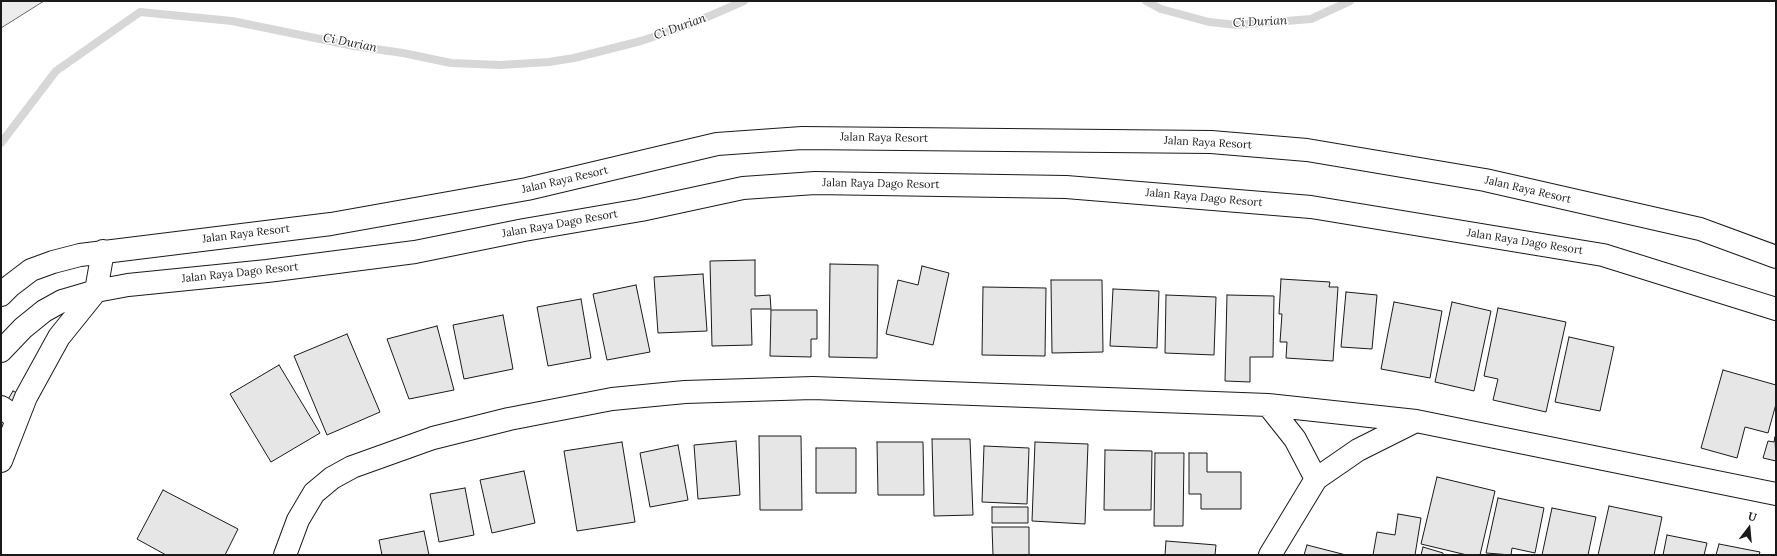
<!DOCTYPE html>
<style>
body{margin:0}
#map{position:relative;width:1777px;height:556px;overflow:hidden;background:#fff;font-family:Lora,serif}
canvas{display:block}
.frame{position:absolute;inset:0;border:2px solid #1a1a1a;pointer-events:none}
.north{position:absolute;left:1729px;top:508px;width:40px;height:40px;-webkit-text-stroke:3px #fff;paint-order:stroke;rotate:16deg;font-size:11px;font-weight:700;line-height:16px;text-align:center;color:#1a1a1a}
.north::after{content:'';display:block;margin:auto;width:14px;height:18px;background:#1a1a1a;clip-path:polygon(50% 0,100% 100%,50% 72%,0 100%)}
</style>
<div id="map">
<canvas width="1777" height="556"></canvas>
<div class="frame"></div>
<div class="north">U</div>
</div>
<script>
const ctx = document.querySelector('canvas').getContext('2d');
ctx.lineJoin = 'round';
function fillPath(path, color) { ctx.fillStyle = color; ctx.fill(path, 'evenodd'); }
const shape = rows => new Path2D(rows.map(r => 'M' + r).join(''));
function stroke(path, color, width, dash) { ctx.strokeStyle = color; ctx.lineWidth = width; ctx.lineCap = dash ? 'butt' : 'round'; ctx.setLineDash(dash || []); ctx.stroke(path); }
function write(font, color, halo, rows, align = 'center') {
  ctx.font = font + ' Lora,serif'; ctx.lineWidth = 3; ctx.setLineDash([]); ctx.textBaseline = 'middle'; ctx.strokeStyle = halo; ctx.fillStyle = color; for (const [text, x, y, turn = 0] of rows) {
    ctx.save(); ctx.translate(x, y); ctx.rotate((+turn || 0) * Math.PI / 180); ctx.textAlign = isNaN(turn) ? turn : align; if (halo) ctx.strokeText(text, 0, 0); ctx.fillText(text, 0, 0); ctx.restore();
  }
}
const built = shape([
 [1,1,44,1,1,28,1,1]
]);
const stream = shape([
 [1146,1,1161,9,1209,22,1237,25,1311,19,1350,1],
 [1,143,56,71,140,12,232,21,354,46,403,53,451,63,500,65,549,62,574,58,641,41,691,24,744,1]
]);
const building = shape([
 [755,260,755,296,770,295,771,309,751,309,752,345,712,346,710,261,755,260],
 [830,264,878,265,877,358,829,357,830,264],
 [922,266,949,273,933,345,886,334,898,280,918,285,922,266],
 [703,274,707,331,658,333,654,277,703,274],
 [1281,279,1330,282,1329,287,1338,287,1333,361,1286,358,1287,342,1280,342,1282,314,1279,314,1281,279],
 [1051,280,1102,280,1103,352,1052,353,1051,280],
 [636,285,650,352,607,360,593,294,636,285],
 [983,287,1046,288,1045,356,982,355,983,287],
 [1113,289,1159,291,1157,348,1110,346,1113,289],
 [1346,292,1377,295,1372,349,1341,347,1346,292],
 [1166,295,1216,297,1214,355,1165,353,1166,295],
 [1227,295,1274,296,1273,357,1250,357,1250,382,1225,381,1227,295],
 [581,299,591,358,548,366,537,307,581,299],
 [1394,302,1442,311,1430,378,1381,369,1394,302],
 [1452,302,1491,311,1474,391,1435,382,1452,302],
 [1498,308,1566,322,1546,412,1493,400,1498,379,1484,376,1498,308],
 [771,310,817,310,817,339,811,339,811,357,770,356,771,310],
 [503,315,513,369,464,379,453,325,503,315],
 [437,326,454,390,409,399,387,339,437,326],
 [347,334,380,412,327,435,294,356,347,334],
 [1569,337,1614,347,1600,411,1555,402,1569,337],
 [279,365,320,433,271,462,230,394,279,365],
 [1723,370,1776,385,1776,404,1768,433,1745,427,1737,458,1701,448,1723,370],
 [13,391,23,396,17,406,7,401,13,391],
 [759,436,801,436,802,510,760,510,759,436],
 [1775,437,1776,461,1763,458,1768,441,1774,442,1775,437],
 [932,439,970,439,973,515,934,516,932,439],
 [736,441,740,495,698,499,694,445,736,441],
 [622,442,635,522,577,531,564,451,622,442],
 [877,442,923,442,924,495,878,495,877,442],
 [1035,442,1088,444,1085,524,1032,521,1035,442],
 [678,445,688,500,650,507,640,453,678,445],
 [984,446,1029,448,1027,504,982,502,984,446],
 [816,448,856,448,856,493,816,493,816,448],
 [1105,450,1152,451,1151,510,1104,510,1105,450],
 [1155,453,1184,453,1183,526,1154,526,1155,453],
 [1189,453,1207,453,1207,472,1241,472,1241,509,1201,509,1201,494,1189,494,1189,453],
 [524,471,535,523,492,533,480,480,524,471],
 [1437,477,1495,491,1480,555,1467,555,1421,544,1437,477],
 [465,488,474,535,439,542,430,494,465,488],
 [163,490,238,529,225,555,166,555,137,539,163,490],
 [1498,498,1544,508,1535,553,1512,548,1511,555,1486,553,1498,498],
 [1609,506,1662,517,1654,555,1598,555,1609,506],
 [992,507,1028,507,1028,523,992,523,992,507],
 [1552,508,1596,517,1588,555,1542,555,1552,508],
 [1398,514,1421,518,1415,555,1373,555,1377,532,1395,535,1398,514],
 [992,527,1029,527,1029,555,993,555,992,527],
 [424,531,429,555,382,555,379,540,424,531],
 [1667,535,1707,543,1704,555,1663,555,1667,535],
 [1166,541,1216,545,1215,555,1165,555,1166,541],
 [1719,544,1760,552,1759,555,1716,555,1719,544],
 [1307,545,1346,555,1304,555,1307,545],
 [1423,547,1443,553,1443,555,1421,555,1423,547]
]);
const minor = shape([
 [1,295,10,286,31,270,53,262,80,255,331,224,527,189,717,144,802,138,1211,142,1307,150,1485,180,1700,229,1776,257],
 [1,351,23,328,44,311,62,301,96,291,128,285,267,271,415,252,524,230,641,210,743,188,815,183,1066,187,1311,207,1603,255,1776,309],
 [1268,405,1295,439,1316,479],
 [1,407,7,411,17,420,1,461],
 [17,420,26,397,59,337,96,291,103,251],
 [285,555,298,520,314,493,332,478,352,467,433,438,509,419,612,399,685,392,813,388,1268,405,1416,421,1776,494],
 [1270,555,1316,479,1358,450,1416,421]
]);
const streetNames = [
 ["Jalan Raya Resort",884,138,1],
 ["Jalan Raya Resort",1208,143,3],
 ["Jalan Raya Resort",565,180,-13],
 ["Jalan Raya Dago Resort",881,184,1],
 ["Jalan Raya Resort",1528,190,13],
 ["Jalan Raya Dago Resort",1204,198,5],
 ["Jalan Raya Dago Resort",560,224,-10],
 ["Jalan Raya Resort",246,234,-7],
 ["Jalan Raya Dago Resort",1525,242,9],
 ["Jalan Raya Dago Resort",240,273,-6]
];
const waterNames = [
 ["Ci Durian",1260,22,-3],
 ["Ci Durian",680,27,-20],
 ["Ci Durian",350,43,11]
];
fillPath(built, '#ededed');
stroke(built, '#6a6a6a', 1);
stroke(stream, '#d7d7d7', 8);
fillPath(building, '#e6e6e6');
stroke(building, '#1a1a1a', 1);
stroke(minor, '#1a1a1a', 24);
stroke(minor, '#fff', 22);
write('11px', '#1a1a1a', '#fff', streetNames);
write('italic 12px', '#1a1a1a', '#fff', waterNames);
</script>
